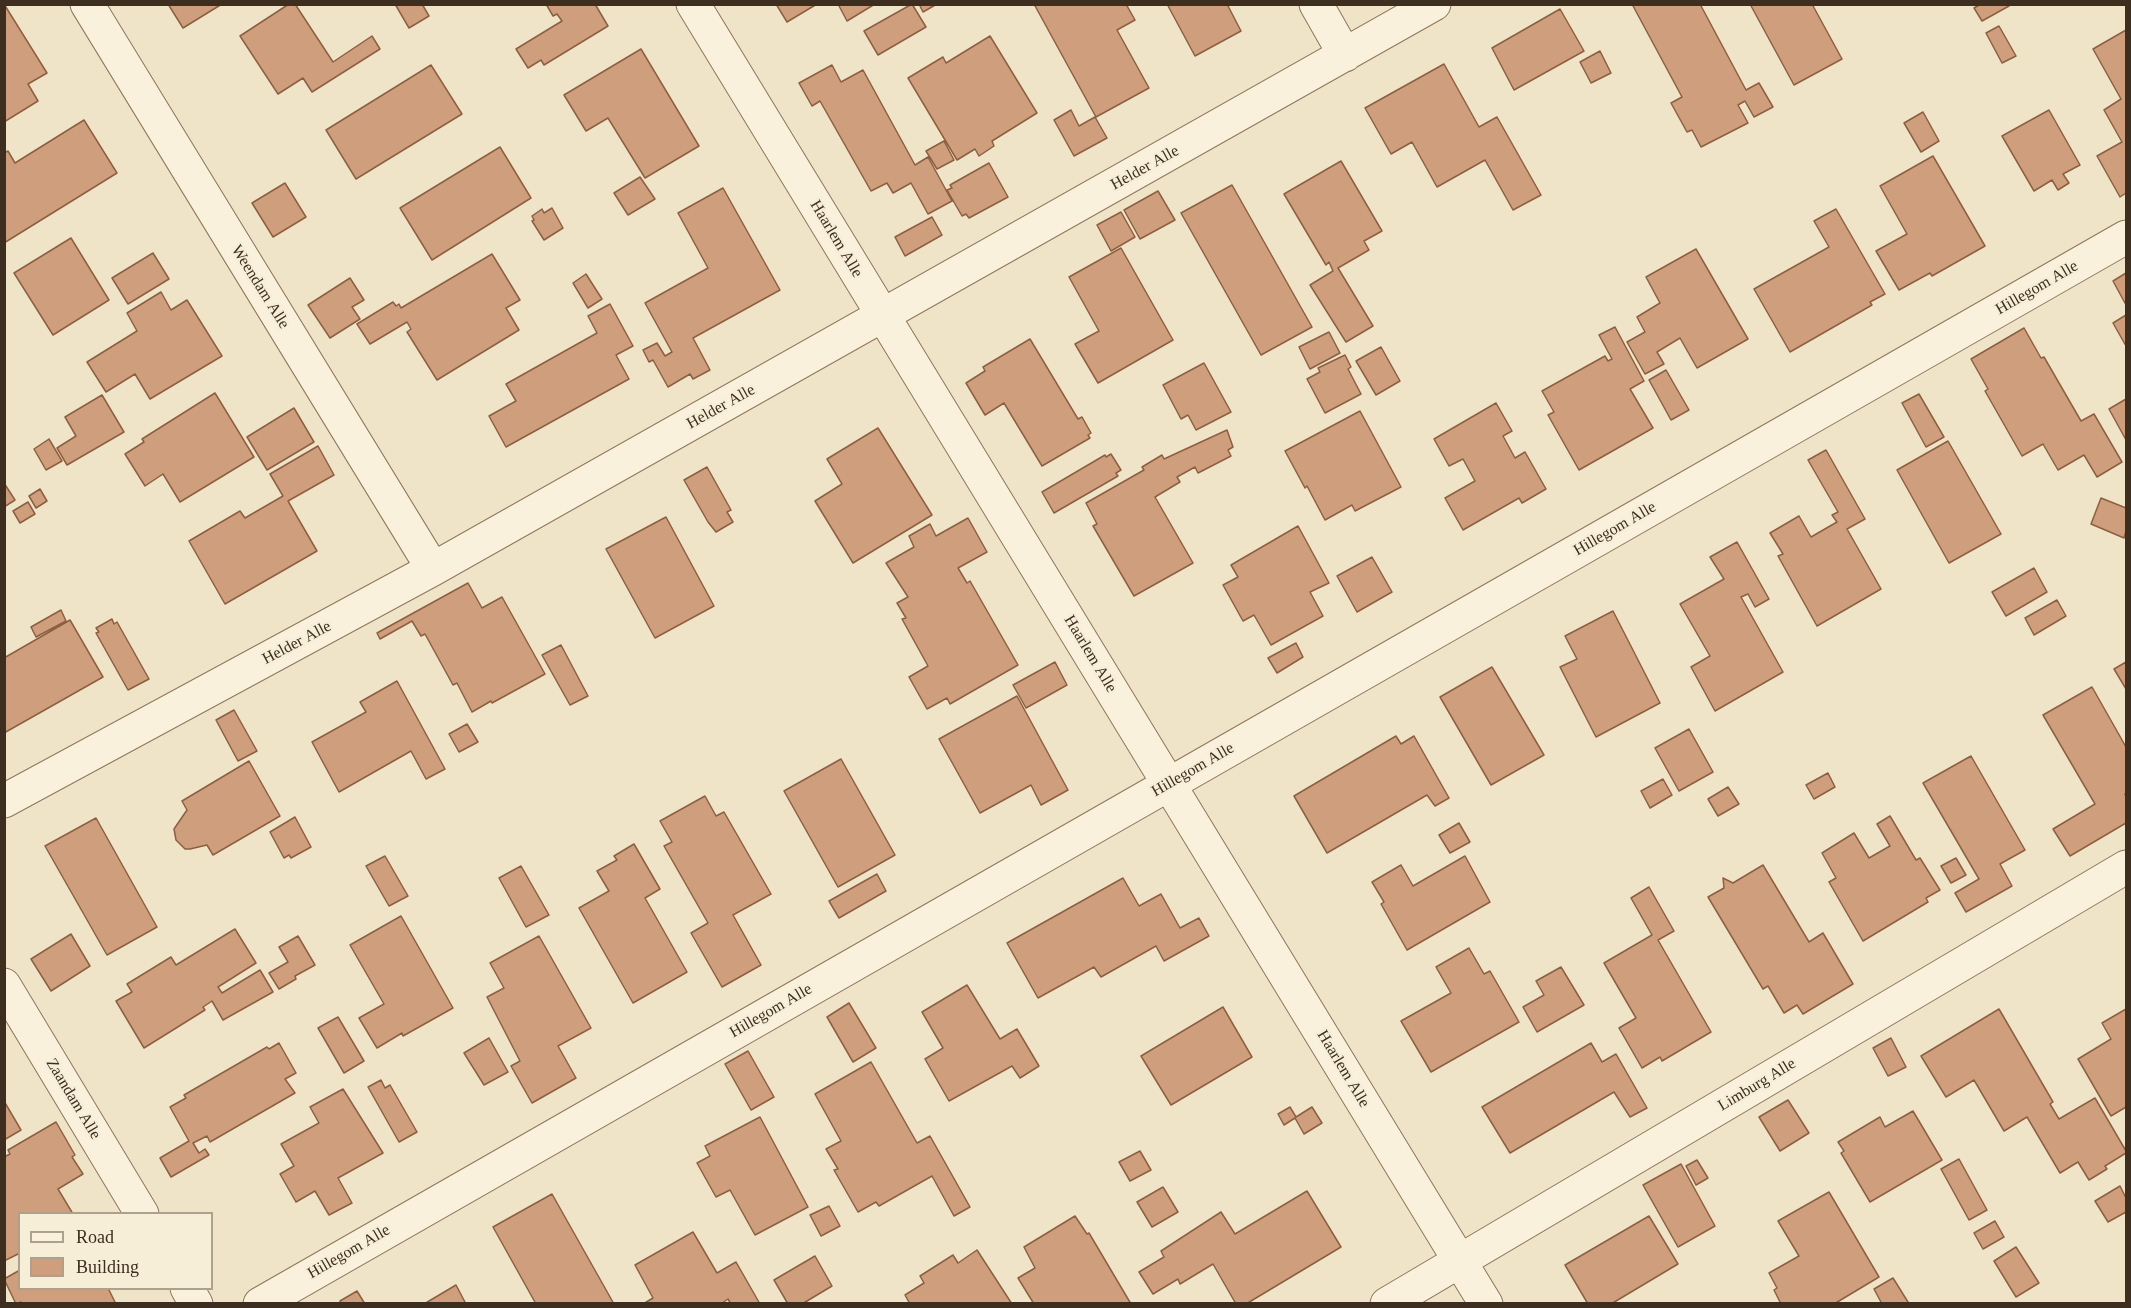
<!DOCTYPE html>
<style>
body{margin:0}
#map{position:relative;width:2131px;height:1308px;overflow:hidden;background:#f0e4c8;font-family:"Times New Roman",serif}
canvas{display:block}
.frame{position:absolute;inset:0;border:6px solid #3d2e20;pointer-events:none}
.legend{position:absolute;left:18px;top:1212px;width:195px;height:78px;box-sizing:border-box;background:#f7eed8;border:2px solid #ada18e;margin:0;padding:8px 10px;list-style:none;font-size:18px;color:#3d2e20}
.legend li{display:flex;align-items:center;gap:12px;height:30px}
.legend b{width:30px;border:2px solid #ada18e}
</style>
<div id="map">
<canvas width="2131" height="1308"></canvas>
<div class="frame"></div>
<ul class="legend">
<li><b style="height:8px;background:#faf1dc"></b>Road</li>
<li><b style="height:16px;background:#cf9f7d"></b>Building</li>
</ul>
</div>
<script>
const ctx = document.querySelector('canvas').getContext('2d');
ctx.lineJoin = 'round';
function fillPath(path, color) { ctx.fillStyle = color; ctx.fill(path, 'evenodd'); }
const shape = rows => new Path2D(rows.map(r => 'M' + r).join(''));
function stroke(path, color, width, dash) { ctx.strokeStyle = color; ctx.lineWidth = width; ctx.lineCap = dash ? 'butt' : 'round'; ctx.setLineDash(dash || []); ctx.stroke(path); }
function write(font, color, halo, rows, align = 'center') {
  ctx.font = font + ' "Times New Roman",serif'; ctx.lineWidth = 5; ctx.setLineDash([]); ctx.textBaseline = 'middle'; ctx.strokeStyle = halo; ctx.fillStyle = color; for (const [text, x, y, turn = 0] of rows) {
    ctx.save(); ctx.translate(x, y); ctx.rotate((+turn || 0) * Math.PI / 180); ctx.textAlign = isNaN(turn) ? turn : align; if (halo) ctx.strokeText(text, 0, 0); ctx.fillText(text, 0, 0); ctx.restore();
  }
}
const building = shape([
 [4,4,47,73,28,84,38,101,4,122,4,4],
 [168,4,222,4,183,28,168,4],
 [289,4,295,4,333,62,372,36,380,49,312,92,303,78,278,94,240,36,289,4],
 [395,4,422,4,429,16,409,28,395,4],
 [546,4,595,4,608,26,544,65,541,60,528,68,516,49,562,21,557,14,553,16,546,4],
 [776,4,817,4,787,22,776,4],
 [838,4,875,4,847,21,838,4],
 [912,4,926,27,878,55,864,31,912,4],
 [919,4,937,4,923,12,919,4],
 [1034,4,1126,4,1135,20,1117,30,1149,88,1096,117,1034,4],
 [1167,4,1227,4,1241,31,1195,56,1167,4],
 [1632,4,1700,4,1746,90,1759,83,1773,107,1754,117,1745,101,1738,105,1748,123,1701,147,1692,130,1687,132,1671,103,1682,97,1632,4],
 [1750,4,1812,4,1842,59,1794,85,1750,4],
 [1981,4,2008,4,2009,6,1982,21,1974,8,1981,4],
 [1560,9,1584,51,1514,90,1492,48,1560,9],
 [1999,26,2016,56,2002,63,1986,33,1999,26],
 [2126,30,2126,193,2120,197,2097,156,2122,142,2104,110,2121,99,2093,49,2126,30],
 [990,36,1037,113,992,141,994,146,979,156,975,149,957,160,908,78,943,57,946,63,990,36],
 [641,49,699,146,645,178,608,118,586,131,564,95,641,49],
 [1600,51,1611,73,1591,83,1580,62,1600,51],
 [1444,64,1479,127,1497,117,1541,195,1513,210,1485,160,1437,187,1412,142,1391,154,1365,108,1444,64],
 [431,65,462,114,356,179,326,130,431,65],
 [832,65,841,82,863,70,915,165,928,157,952,201,928,214,911,183,893,193,887,183,871,191,820,101,812,106,799,83,832,65],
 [1071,110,1079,126,1095,117,1107,138,1074,156,1054,120,1071,110],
 [2049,110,2080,165,2063,174,2069,183,2058,190,2052,180,2034,191,2002,136,2049,110],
 [1923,112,1939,141,1921,152,1904,123,1923,112],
 [84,120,117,173,4,243,4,153,8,151,15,163,84,120],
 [944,141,954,160,937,169,926,151,944,141],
 [500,147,531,198,432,260,400,208,500,147],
 [1933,156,1985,246,1932,276,1930,273,1899,290,1876,251,1907,234,1880,186,1933,156],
 [1341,161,1382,231,1364,241,1369,250,1338,268,1373,326,1346,342,1310,285,1333,271,1329,262,1326,265,1284,194,1341,161],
 [989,163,1008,197,969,218,966,214,962,216,947,190,952,188,950,185,989,163],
 [640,177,655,199,628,215,614,193,640,177],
 [285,183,306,217,273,237,252,203,285,183],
 [1232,185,1312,327,1261,355,1181,213,1232,185],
 [723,188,780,290,693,338,710,370,693,379,690,374,668,387,653,360,649,362,643,350,657,343,665,356,672,352,645,303,708,268,678,213,723,188],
 [1158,191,1175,220,1140,239,1124,210,1158,191],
 [552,208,563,228,544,240,532,221,534,220,532,216,542,209,544,213,552,208],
 [1836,209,1885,294,1870,302,1872,305,1790,352,1754,289,1829,247,1814,221,1836,209],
 [1121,212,1135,237,1111,251,1097,225,1121,212],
 [932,217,942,235,905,256,895,237,932,217],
 [71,238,109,300,53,335,14,273,71,238],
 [1121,248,1173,340,1098,383,1075,344,1099,331,1069,277,1121,248],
 [1696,249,1748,339,1697,368,1680,338,1657,352,1664,364,1645,374,1627,342,1645,332,1637,317,1660,303,1646,277,1696,249],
 [153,253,169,279,128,304,112,278,153,253],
 [492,254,520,300,506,308,519,330,437,380,407,332,411,329,407,322,370,344,357,324,393,302,396,306,399,304,401,308,492,254],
 [2126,273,2126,305,2113,281,2126,273],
 [586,274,602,299,588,308,573,283,586,274],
 [350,278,364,300,352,307,360,319,330,338,308,305,350,278],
 [161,292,171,310,187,300,222,356,150,399,135,374,106,392,87,362,137,331,127,313,161,292],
 [610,304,633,346,616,355,629,379,506,447,489,416,516,401,506,384,597,333,588,316,610,304],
 [2126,315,2126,346,2113,323,2126,315],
 [1615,327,1644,381,1630,389,1653,428,1579,470,1548,415,1554,412,1542,391,1605,356,1608,361,1612,359,1599,335,1615,327],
 [2024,328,2041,358,2044,357,2081,421,2094,414,2122,462,2097,477,2084,455,2058,470,2043,444,2022,456,1985,391,1988,389,1971,359,2024,328],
 [1329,332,1340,353,1310,369,1299,347,1329,332],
 [1030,339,1078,419,1082,417,1091,433,1088,435,1090,438,1042,466,1004,403,985,415,966,383,985,371,983,367,1030,339],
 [1381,347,1400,381,1376,395,1356,361,1381,347],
 [1345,355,1351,367,1348,369,1361,394,1325,413,1307,379,1320,372,1318,368,1345,355],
 [1204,363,1231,412,1196,430,1188,415,1181,419,1163,385,1204,363],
 [1666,370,1689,410,1671,420,1649,380,1666,370],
 [215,393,254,457,180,502,163,474,145,486,125,454,144,442,142,439,215,393],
 [1919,394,1944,437,1926,447,1902,403,1919,394],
 [102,395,124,432,67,465,57,448,76,436,65,417,102,395],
 [2126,399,2126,440,2109,409,2126,399],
 [1496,403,1512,431,1503,436,1515,458,1525,452,1546,489,1522,503,1519,498,1463,530,1445,498,1475,481,1463,459,1449,466,1434,439,1496,403],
 [294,408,314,442,267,470,247,437,294,408],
 [1360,411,1401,487,1355,511,1352,505,1325,520,1307,486,1305,488,1285,451,1360,411],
 [878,428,932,515,853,563,815,501,842,484,827,459,878,428],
 [1227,430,1233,447,1228,450,1231,456,1198,473,1195,467,1177,477,1180,482,1155,497,1193,563,1134,596,1093,526,1097,524,1086,503,1144,470,1142,467,1162,455,1164,459,1227,430],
 [49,439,62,461,46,470,34,449,49,439],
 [1948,441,2001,534,1949,563,1897,470,1948,441],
 [318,446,334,475,288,501,317,551,225,604,189,541,240,511,245,518,283,496,270,474,318,446],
 [1826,450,1865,519,1847,529,1881,589,1817,626,1778,556,1783,554,1770,533,1799,516,1811,537,1837,522,1832,515,1838,512,1808,460,1826,450],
 [1111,454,1121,470,1116,473,1118,476,1054,513,1042,492,1105,455,1106,457,1111,454],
 [707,467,731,510,727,512,733,522,716,532,708,522,684,480,707,467],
 [4,483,15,500,4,507,4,483],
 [40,489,47,501,36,508,29,496,40,489],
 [2101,498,2126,508,2126,531,2124,538,2091,524,2101,498],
 [28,502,35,514,20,523,13,511,28,502],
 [666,517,714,606,655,638,606,549,666,517],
 [968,518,987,552,958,568,967,583,970,581,1018,665,950,704,947,698,927,709,909,677,928,666,902,619,906,618,897,603,908,597,886,563,914,547,909,536,930,524,936,536,968,518],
 [1298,526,1329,583,1310,592,1323,616,1271,645,1254,615,1243,621,1223,585,1238,577,1231,565,1298,526],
 [1737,542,1769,599,1755,607,1748,594,1741,597,1783,672,1715,711,1691,667,1710,656,1680,604,1724,579,1710,557,1737,542],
 [1372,557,1392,592,1357,612,1337,576,1372,557],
 [2034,568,2047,592,2006,616,1992,592,2034,568],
 [468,583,482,608,502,597,545,674,492,703,491,701,472,712,457,683,453,685,425,634,421,636,412,621,380,639,377,633,468,583],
 [2057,600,2066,616,2034,635,2025,618,2057,600],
 [61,610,66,621,36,637,31,627,61,610],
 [1613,611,1660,703,1596,737,1560,667,1577,659,1565,636,1613,611],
 [112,619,114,624,117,622,149,679,128,690,96,633,99,632,96,628,112,619],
 [70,620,103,677,4,733,4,658,70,620],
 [1296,643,1303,657,1277,673,1268,658,1296,643],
 [561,645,588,696,570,705,542,655,561,645],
 [1055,662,1067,685,1026,708,1013,685,1055,662],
 [2126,662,2126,689,2114,669,2126,662],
 [1492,667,1544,755,1491,785,1440,697,1492,667],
 [397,681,445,769,426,779,411,751,339,792,312,742,366,712,360,702,397,681],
 [2092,687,2126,747,2126,793,2125,794,2126,797,2126,823,2070,856,2053,829,2095,804,2043,715,2092,687],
 [1017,696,1068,790,1041,805,1031,785,980,813,939,739,1017,696],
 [234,710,257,751,238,761,216,720,234,710],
 [467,724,478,742,459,752,449,734,467,724],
 [1689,729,1713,772,1679,791,1655,748,1689,729],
 [1396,736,1401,744,1414,736,1449,798,1435,806,1427,795,1327,853,1294,796,1396,736],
 [1971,756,2025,850,2000,864,2012,886,1966,912,1955,893,1979,879,1923,783,1971,756],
 [841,759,895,855,838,887,784,791,841,759],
 [249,761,280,816,213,855,207,845,190,849,185,849,176,840,174,829,187,810,182,801,249,761],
 [1828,773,1835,787,1814,799,1806,785,1828,773],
 [1663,779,1672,795,1650,808,1641,791,1663,779],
 [1728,787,1739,804,1718,816,1708,799,1728,787],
 [705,796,716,816,724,812,771,894,733,915,761,965,722,987,691,933,708,923,664,846,672,842,660,821,705,796],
 [1890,816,1916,860,1920,858,1940,890,1926,898,1928,902,1863,941,1829,882,1836,878,1822,853,1854,833,1869,858,1890,846,1877,824,1890,816],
 [295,817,311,847,291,858,289,855,284,858,270,832,295,817],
 [96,818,157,927,107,955,45,846,96,818],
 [1459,823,1470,842,1450,853,1439,835,1459,823],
 [634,844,660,889,645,898,687,972,633,1003,579,908,609,891,597,871,617,860,614,856,634,844],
 [385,856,408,896,389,906,366,866,385,856],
 [1465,856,1490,902,1407,950,1381,904,1384,902,1372,882,1401,865,1413,886,1465,856],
 [1956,858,1966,875,1951,883,1941,866,1956,858],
 [1763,865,1809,942,1823,933,1853,984,1803,1014,1797,1005,1784,1013,1768,986,1763,989,1708,897,1724,888,1723,878,1733,883,1763,865],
 [521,866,549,915,526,927,499,878,521,866],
 [877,874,886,891,839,918,829,901,877,874],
 [1123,878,1139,906,1161,894,1180,928,1199,918,1209,936,1164,961,1156,946,1101,977,1094,967,1038,998,1007,943,1123,878],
 [1649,887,1674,931,1658,940,1711,1032,1662,1061,1660,1057,1642,1068,1619,1028,1636,1018,1604,963,1652,935,1631,898,1649,887],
 [401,916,453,1008,403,1036,402,1033,377,1048,359,1018,384,1004,350,945,401,916],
 [235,929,256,963,218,987,222,993,260,970,273,992,223,1020,212,1001,203,1007,205,1010,144,1048,116,1001,132,992,127,984,171,957,176,965,235,929],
 [71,934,90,966,51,991,31,959,71,934],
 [298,936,315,965,295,976,296,979,279,989,269,973,288,962,279,947,298,936],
 [539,936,591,1028,558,1046,576,1078,532,1103,511,1066,520,1061,487,997,504,988,490,963,539,936],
 [1469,948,1484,974,1490,971,1519,1022,1431,1072,1401,1021,1451,993,1436,967,1469,948],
 [1561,967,1584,1005,1537,1032,1523,1007,1544,995,1536,981,1561,967],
 [967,985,1000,1039,1017,1029,1039,1066,1020,1078,1012,1066,949,1101,925,1059,943,1048,922,1012,967,985],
 [849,1003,876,1048,853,1062,827,1017,849,1003],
 [1223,1007,1252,1057,1171,1105,1141,1056,1223,1007],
 [1999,1009,2053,1102,2050,1104,2059,1119,2095,1098,2126,1151,2126,1153,2105,1166,2107,1169,2089,1180,2078,1162,2060,1173,2027,1117,2004,1131,1974,1080,1946,1097,1921,1056,1999,1009],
 [2126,1009,2126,1107,2111,1116,2078,1059,2111,1039,2102,1023,2126,1009],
 [338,1017,364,1061,344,1073,318,1028,338,1017],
 [489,1038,508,1072,484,1085,464,1053,489,1038],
 [1891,1038,1906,1067,1888,1076,1873,1048,1891,1038],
 [279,1043,296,1073,285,1079,295,1093,210,1142,207,1136,193,1143,199,1153,205,1149,209,1155,171,1177,160,1158,189,1141,170,1107,186,1098,184,1095,267,1047,269,1049,279,1043],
 [1591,1043,1602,1062,1616,1054,1647,1108,1630,1117,1614,1092,1510,1153,1482,1107,1591,1043],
 [748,1051,774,1097,751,1110,725,1064,748,1051],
 [871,1062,917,1143,930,1136,970,1207,954,1216,932,1176,879,1206,876,1202,858,1212,834,1170,838,1169,826,1149,841,1141,815,1094,871,1062],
 [381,1080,385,1088,390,1085,417,1132,399,1142,368,1087,381,1080],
 [343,1089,383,1153,338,1178,352,1203,329,1215,315,1191,296,1202,280,1174,294,1166,281,1144,319,1123,310,1107,343,1089],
 [1788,1100,1809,1133,1780,1151,1759,1117,1788,1100],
 [4,1101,21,1130,4,1140,4,1101],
 [1290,1107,1296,1117,1312,1107,1322,1123,1304,1134,1295,1118,1284,1125,1278,1114,1290,1107],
 [1913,1111,1942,1160,1870,1202,1841,1153,1844,1151,1838,1142,1880,1117,1885,1127,1913,1111],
 [760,1117,808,1207,755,1235,730,1190,716,1197,697,1163,710,1156,705,1146,760,1117],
 [56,1122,75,1155,72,1157,83,1174,58,1189,73,1214,20,1214,20,1253,4,1261,4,1157,10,1154,8,1150,56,1122],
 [1140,1151,1151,1170,1130,1181,1119,1162,1140,1151],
 [1959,1159,1987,1210,1969,1220,1941,1169,1959,1159],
 [1697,1160,1708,1178,1696,1185,1686,1166,1697,1160],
 [1681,1164,1715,1226,1678,1247,1643,1185,1681,1164],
 [2120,1186,2126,1198,2126,1212,2108,1222,2095,1201,2120,1186],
 [1163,1187,1178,1212,1152,1227,1137,1202,1163,1187],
 [1307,1191,1341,1247,1246,1304,1236,1304,1213,1264,1180,1284,1178,1279,1153,1294,1139,1272,1164,1257,1161,1251,1221,1212,1235,1234,1307,1191],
 [1829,1192,1879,1277,1834,1304,1781,1304,1774,1290,1777,1288,1769,1273,1799,1256,1778,1221,1829,1192],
 [552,1194,614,1304,536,1304,493,1227,552,1194],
 [829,1206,840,1226,821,1236,810,1215,829,1206],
 [1075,1216,1087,1234,1089,1233,1131,1304,1034,1304,1018,1278,1035,1268,1024,1247,1075,1216],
 [1649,1216,1678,1264,1611,1304,1588,1304,1565,1265,1649,1216],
 [1995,1221,2004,1237,1983,1249,1974,1233,1995,1221],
 [693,1232,717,1273,736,1262,760,1304,731,1304,728,1299,721,1304,643,1304,653,1298,635,1265,693,1232],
 [2016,1247,2039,1283,2016,1297,1994,1261,2016,1247],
 [977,1250,1012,1304,910,1304,905,1295,924,1283,920,1276,953,1255,958,1263,977,1250],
 [815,1256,832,1286,802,1304,788,1304,774,1280,815,1256],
 [20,1270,20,1288,108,1288,116,1304,22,1304,21,1302,16,1304,4,1279,20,1270],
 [1893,1278,1908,1302,1905,1304,1882,1304,1874,1289,1893,1278],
 [456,1285,466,1304,424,1304,456,1285],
 [357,1291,365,1304,341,1304,340,1301,357,1291]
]);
const minor = shape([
 [87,4,433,569],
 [693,4,1486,1304],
 [1316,4,1345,55],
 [4,801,433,569,1434,4],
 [4,985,142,1214],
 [187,1288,196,1304],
 [260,1304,2126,237],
 [1387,1304,2126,867]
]);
const streetNames = [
 ["Helder Alle",1145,168,-29],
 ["Haarlem Alle",836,239,59],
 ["Weendam Alle",260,287,58],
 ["Hillegom Alle",2037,288,-30],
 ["Helder Alle",721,407,-29],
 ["Hillegom Alle",1615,529,-30],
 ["Helder Alle",297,643,-28],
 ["Haarlem Alle",1090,654,59],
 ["Hillegom Alle",1193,770,-30],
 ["Hillegom Alle",771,1011,-30],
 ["Haarlem Alle",1343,1069,59],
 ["Limburg Alle",1757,1085,-31],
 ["Zaandam Alle",73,1099,59],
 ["Hillegom Alle",349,1252,-30]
];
fillPath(building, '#cf9f7d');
stroke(building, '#8d5f41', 1.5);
stroke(minor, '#8d765c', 35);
stroke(minor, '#faf1dc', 33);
write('16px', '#3d2e20', '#f7eed8', streetNames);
</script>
